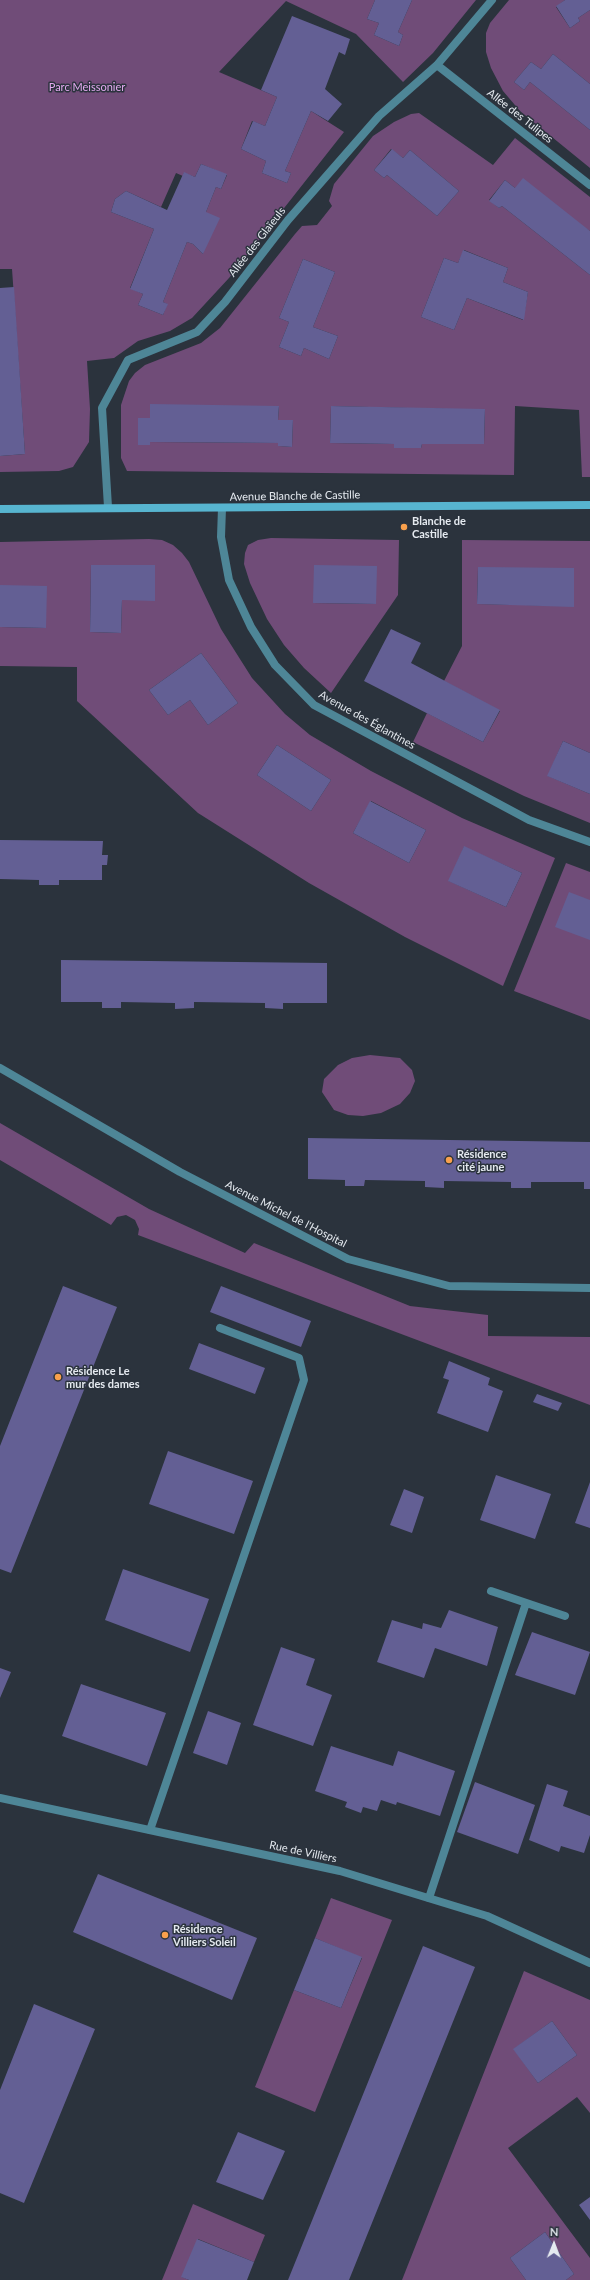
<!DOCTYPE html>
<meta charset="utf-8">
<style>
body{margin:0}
#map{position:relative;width:590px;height:2280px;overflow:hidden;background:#2b333d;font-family:Lato,sans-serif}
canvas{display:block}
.north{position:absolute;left:534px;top:2224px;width:40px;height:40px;-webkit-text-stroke:3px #2b333d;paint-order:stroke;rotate:1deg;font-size:11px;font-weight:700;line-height:16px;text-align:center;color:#e5eaf0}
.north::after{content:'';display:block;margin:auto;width:14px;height:18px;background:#e5eaf0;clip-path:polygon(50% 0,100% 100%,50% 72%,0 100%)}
</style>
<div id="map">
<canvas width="590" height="2280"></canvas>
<div class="north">N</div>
</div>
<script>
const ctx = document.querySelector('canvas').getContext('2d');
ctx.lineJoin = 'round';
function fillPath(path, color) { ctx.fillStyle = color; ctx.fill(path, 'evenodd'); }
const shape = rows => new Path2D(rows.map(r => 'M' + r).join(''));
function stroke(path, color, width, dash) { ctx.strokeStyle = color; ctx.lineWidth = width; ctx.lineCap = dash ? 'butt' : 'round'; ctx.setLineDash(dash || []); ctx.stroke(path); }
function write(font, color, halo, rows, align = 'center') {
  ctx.font = font + ' Lato,sans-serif'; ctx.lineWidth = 3; ctx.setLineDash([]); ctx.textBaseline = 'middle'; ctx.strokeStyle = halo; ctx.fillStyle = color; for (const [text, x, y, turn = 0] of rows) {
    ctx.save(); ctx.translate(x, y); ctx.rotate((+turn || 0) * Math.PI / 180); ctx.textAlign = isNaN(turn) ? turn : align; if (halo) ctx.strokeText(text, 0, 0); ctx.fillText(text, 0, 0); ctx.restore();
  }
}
const green = shape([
 [0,0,375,0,367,19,379,23,374,35,399,46,403,35,398,32,412,0,476,0,433,53,403,82,356,34,286,1,219,72,277,97,265,126,252,121,241,149,266,161,262,173,287,183,291,173,285,171,311,111,344,132,229,278,192,318,170,331,138,341,114,358,87,361,90,409,89,442,73,467,59,471,0,472,0,456,25,454,12,269,0,269],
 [201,164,227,175,221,189,216,187,206,212,203,254,193,244,187,242,163,302,167,304,163,315,138,305,143,294,130,288,154,229,111,212,115,199,126,191,161,207,176,173,183,176,184,173,195,177],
 [509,0,565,0,556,7,570,28,580,21,578,18,590,10,590,84,553,54,541,69,531,62,514,82,524,90,530,82,590,130,590,168,520,111,503,91,491,68,486,52,486,33,490,23],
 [419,113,493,165,515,138,590,197,590,231,515,188,505,180,489,200,499,208,502,206,590,275,590,477,582,477,579,410,515,406,514,475,127,471,121,458,121,405,129,381,135,373,145,365,201,343,220,328,295,234,302,226,317,225,332,206,329,201,334,184,373,136,394,122,411,114],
 [391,149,403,158,410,150,459,191,437,216,387,175,384,178,374,170],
 [464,250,508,268,503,282,528,292,523,320,467,298,454,330,421,317,444,258,458,263],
 [303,259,335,272,313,327,338,336,329,359,304,348,301,356,279,347,289,322,279,318],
 [331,406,485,410,484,444,422,444,421,448,394,448,394,444,330,443],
 [279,407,278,420,293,420,292,447,279,446,278,443,150,442,150,445,138,445,150,418],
 [271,538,399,540,398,595,331,693,304,668,284,645,267,619,250,583,244,564,245,553,248,545,258,540],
 [376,567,376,604,313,603],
 [149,539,162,540,173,545,182,553,189,562,221,629,252,678,285,714,310,735,371,771,462,818,555,858,503,986,405,937,309,883,198,813,77,701,77,667,0,666,0,627,46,628,0,585,0,542],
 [91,565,155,565,122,600,121,633,90,632],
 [201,653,238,703,208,725,190,700,168,715,149,690],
 [277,745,331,780,311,811,257,775],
 [371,801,426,830,409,863,353,833],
 [464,847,522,873,506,907,449,881],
 [462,540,590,541,590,753,563,741,548,776,590,794,590,823,524,796,413,742,427,713,483,742,500,711,444,681,462,646],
 [478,568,574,568,574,606,477,604],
 [566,863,590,872,590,1020,514,991],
 [370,1055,400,1058,412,1070,415,1081,410,1093,400,1104,381,1113,363,1116,348,1115,334,1110,322,1092,324,1079,338,1065,352,1058],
 [0,1123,149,1209,245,1253,254,1243,410,1306,488,1315,488,1336,590,1337,590,1405,138,1235,139,1229,135,1220,126,1215,117,1217,111,1225,0,1160],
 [331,1898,392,1920,315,2112,255,2087,294,1990,341,2008,362,1958,315,1938],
 [524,1971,590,2000,590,2113,577,2097,508,2148,590,2258,590,2280,566,2280,574,2274,545,2232,510,2258,526,2280,402,2280],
 [552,2021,577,2055,538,2083,514,2049],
 [193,2204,265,2235,254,2262,198,2239,182,2277,189,2280,162,2280]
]);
const building = shape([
 [375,0,412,0,398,32,403,35,399,46,374,35,379,23,367,19],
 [565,0,590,0,590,10,578,18,580,21,570,28,556,6],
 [292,16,350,39,345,55,339,52,325,89,342,104,328,121,311,111,285,171,291,173,287,183,262,173,266,161,241,149,253,121,265,126,277,97,261,90],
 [553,54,590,84,590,130,530,82,524,90,514,82,531,62,541,69],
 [392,149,403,158,410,150,459,191,437,216,387,175,384,178,374,170],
 [201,164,227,174,221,189,216,187,206,212,220,218,203,254,193,244,187,242,163,302,168,304,163,315,138,305,143,294,130,289,154,229,111,212,115,199,126,191,167,210,184,172,195,177],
 [523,178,590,231,590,275,502,206,499,208,489,201,505,180,515,188],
 [463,250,508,268,503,282,528,292,524,320,467,298,454,330,421,317,444,258,458,263],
 [303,259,335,272,313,327,338,336,329,359,304,348,301,356,279,347,289,322,279,318],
 [14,287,25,454,0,456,0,288],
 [150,404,279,406,278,420,293,420,292,447,278,446,278,443,150,442,150,445,138,445,138,418,150,418],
 [331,406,485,409,484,444,422,444,421,448,394,448,394,444,330,443],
 [91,565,155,565,155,601,122,600,121,633,90,632],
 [314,565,377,566,376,604,313,603],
 [478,567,574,568,574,607,477,604],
 [0,585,47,586,46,628,0,627],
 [391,629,421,643,411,663,500,710,483,742,364,681],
 [201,653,238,703,208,725,190,700,168,715,149,690],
 [563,741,590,753,590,794,547,776],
 [277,745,331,780,311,811,257,775],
 [370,801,426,830,409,863,353,833],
 [0,840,103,841,102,855,108,855,107,865,102,865,102,880,59,880,59,885,39,885,39,880,0,879],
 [464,846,522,873,506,907,448,881],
 [569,892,590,900,590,940,555,927],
 [61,960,327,963,327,1003,283,1003,283,1009,265,1008,265,1003,194,1002,194,1008,175,1009,175,1003,121,1002,121,1008,102,1008,102,1002,61,1002],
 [308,1138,590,1142,590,1189,584,1189,584,1182,531,1182,531,1188,511,1188,511,1182,444,1181,444,1188,425,1187,425,1181,365,1180,364,1186,345,1186,345,1180,308,1179],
 [63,1286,117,1307,11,1573,0,1569,0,1446],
 [221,1286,311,1321,301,1347,210,1312],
 [199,1343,265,1368,255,1394,189,1369],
 [449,1361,490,1378,488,1385,503,1391,488,1432,437,1413,449,1380,443,1378],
 [537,1394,562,1403,558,1411,533,1402],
 [168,1451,253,1481,234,1534,149,1504],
 [496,1475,551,1494,535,1539,480,1520],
 [590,1482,590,1528,575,1523],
 [404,1489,424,1497,412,1533,390,1525],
 [123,1569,209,1599,190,1652,105,1620],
 [449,1610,498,1627,487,1666,435,1648,424,1678,377,1662,392,1620,422,1629,423,1623,441,1628],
 [532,1632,590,1652,575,1695,515,1675],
 [281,1647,315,1659,306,1685,332,1695,313,1746,253,1725],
 [0,1668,11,1672,0,1698],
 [81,1684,166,1713,147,1766,62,1736],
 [208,1711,241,1723,227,1765,193,1753],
 [331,1746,393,1766,398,1751,455,1771,440,1816,397,1802,396,1805,381,1800,377,1811,363,1807,361,1813,345,1807,347,1802,315,1791],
 [475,1782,535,1805,518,1854,457,1832],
 [547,1784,568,1791,563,1806,590,1816,590,1835,584,1853,561,1846,559,1852,529,1840],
 [98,1874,257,1938,232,2000,73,1932],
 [315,1938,362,1957,341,2008,294,1990],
 [423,1946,475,1967,349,2280,288,2280],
 [34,2004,95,2029,24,2203,0,2193,0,2090],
 [552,2021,577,2055,538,2083,513,2049],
 [238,2132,285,2151,263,2200,216,2182],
 [590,2197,590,2220,579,2205],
 [545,2232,574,2274,566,2280,526,2280,510,2258],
 [197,2239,254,2262,247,2280,189,2280,181,2277]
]);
const lane = shape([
 [491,1591,565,1616],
 [150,1830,304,1380,299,1358,220,1328],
 [429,1898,526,1603]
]);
const street = shape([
 [437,65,590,185],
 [108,507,102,408,128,360,197,332,225,302,288,220,379,116,437,65,492,0],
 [222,508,221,537,229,580,251,627,275,665,314,705,529,820,590,842],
 [0,1068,180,1172,348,1259,449,1286,590,1288],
 [0,1798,340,1871,487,1916,590,1963]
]);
const secondary = shape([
 [0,509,590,505]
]);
const markers = [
 [404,527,4,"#f9a04c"],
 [449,1160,4,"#f9a04c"],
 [58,1377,4,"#f9a04c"],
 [165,1935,4,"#f9a04c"]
];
const parkNames = [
 ["Parc Meissonier",87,87]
];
const streetNames = [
 ["Allée des Tulipes",520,116,38],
 ["Allée des Glaïeuls",257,242,-52],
 ["Avenue Blanche de Castille",295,496,-1],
 ["Avenue des Églantines",367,720,29],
 ["Avenue Michel de l'Hospital",286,1214,27],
 ["Rue de Villiers",303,1852,12]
];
const poiNames = [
 ["Blanche de",412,521],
 ["Castille",412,534],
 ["Résidence",457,1154],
 ["cité jaune",457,1167],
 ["Résidence Le",66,1371],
 ["mur des dames",66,1384],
 ["Résidence",173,1929],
 ["Villiers Soleil",173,1942]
];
fillPath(green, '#704c78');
fillPath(building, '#635f94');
stroke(lane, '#4e8697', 8);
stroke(street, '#4e8697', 8);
stroke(secondary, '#57b5d0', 8);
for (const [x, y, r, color] of markers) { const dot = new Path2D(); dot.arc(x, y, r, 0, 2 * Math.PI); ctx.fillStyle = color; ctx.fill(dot); stroke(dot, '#2b333d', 1.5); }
write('11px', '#e3aaef', '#2b333d', parkNames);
write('11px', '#e5eaf0', '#2b333d', streetNames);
write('bold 11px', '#e5eaf0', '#2b333d', poiNames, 'left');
</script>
